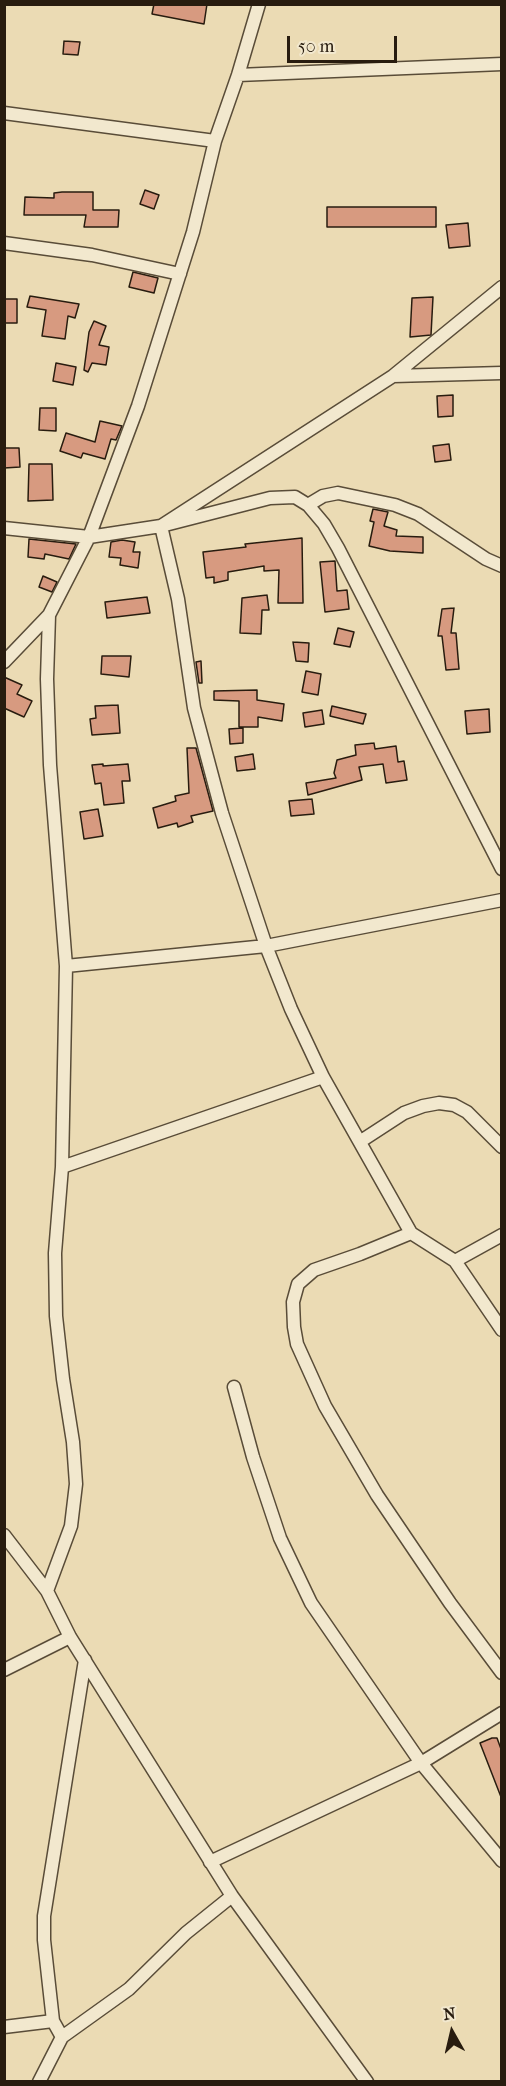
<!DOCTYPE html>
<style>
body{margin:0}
#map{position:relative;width:506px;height:2086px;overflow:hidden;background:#ebdbb4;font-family:"IM FELL French Canon",serif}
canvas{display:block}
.frame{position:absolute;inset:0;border:6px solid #281c0f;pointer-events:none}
.north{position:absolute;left:422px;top:2002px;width:60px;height:60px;-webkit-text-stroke:4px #f2e8ce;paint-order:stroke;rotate:352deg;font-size:16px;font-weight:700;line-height:24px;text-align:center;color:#281c0f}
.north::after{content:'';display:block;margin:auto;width:21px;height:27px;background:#281c0f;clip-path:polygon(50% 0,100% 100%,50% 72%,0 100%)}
.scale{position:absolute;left:287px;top:36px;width:110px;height:27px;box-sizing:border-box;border:3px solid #281c0f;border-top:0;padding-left:8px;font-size:18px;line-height:21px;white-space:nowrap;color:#281c0f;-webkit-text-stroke:4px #f2e8ce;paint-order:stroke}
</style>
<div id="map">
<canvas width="506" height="2086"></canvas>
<div class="frame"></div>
<div class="north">N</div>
<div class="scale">50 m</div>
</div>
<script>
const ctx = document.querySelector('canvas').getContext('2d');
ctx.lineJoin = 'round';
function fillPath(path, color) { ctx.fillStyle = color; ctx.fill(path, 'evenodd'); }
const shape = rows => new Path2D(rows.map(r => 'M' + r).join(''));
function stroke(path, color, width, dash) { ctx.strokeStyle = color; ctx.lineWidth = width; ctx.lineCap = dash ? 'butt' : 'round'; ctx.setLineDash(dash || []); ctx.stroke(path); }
const building = shape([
 [154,4,207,4,204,24,152,14,154,4],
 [64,41,80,42,78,55,63,54,64,41],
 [145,190,159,195,154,209,140,204,145,190],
 [62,192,93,192,93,210,119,210,118,227,84,227,86,215,24,215,25,197,54,198,54,193,62,192],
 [327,207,436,207,436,227,327,227,327,207],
 [468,223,470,246,449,248,446,225,468,223],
 [133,272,158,278,154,293,129,287,133,272],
 [30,296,79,304,75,318,68,316,65,339,42,336,46,310,27,307,30,296],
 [433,297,431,335,410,337,412,298,433,297],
 [4,299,17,299,17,323,4,323,4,299],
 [94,321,106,326,99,345,109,347,106,365,92,363,88,372,84,370,89,332,94,321],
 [56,363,76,367,73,385,53,381,56,363],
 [453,395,453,416,438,417,437,396,453,395],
 [40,408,56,408,56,431,39,430,40,408],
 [100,421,122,426,116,440,111,439,105,459,83,453,81,458,60,451,66,433,95,442,100,421],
 [449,444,451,460,435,462,433,446,449,444],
 [4,448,19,448,20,467,4,468,4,448],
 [29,464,52,464,53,500,28,501,29,464],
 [373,509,388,512,384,526,397,530,396,536,423,537,423,553,390,551,369,546,374,522,370,521,373,509],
 [302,538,303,603,278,603,279,570,264,571,264,566,228,572,228,580,214,583,214,577,206,578,203,552,246,547,245,544,302,538],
 [29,539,76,544,69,559,45,554,44,559,28,557,29,539],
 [122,540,135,542,133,552,140,552,138,568,120,565,121,558,109,557,111,542,122,540],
 [335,561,337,591,347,590,349,609,325,612,320,562,335,561],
 [43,576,57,582,52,592,39,587,43,576],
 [267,595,269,610,262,610,261,634,240,633,242,598,267,595],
 [147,597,150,613,107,618,105,602,147,597],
 [454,608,451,633,456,633,459,669,446,670,442,636,438,636,442,609,454,608],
 [338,628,354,632,350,647,334,644,338,628],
 [293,642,309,643,308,662,296,661,293,642],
 [102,656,131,656,129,677,101,674,102,656],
 [201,661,202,683,199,683,196,662,201,661],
 [306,671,321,674,318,695,302,692,306,671],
 [4,677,22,685,17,694,32,701,24,717,4,708,4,677],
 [257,690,257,700,284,704,282,721,258,717,258,727,239,727,239,701,214,700,214,691,257,690],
 [118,705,120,733,92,735,90,719,96,718,95,706,118,705],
 [332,706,366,714,363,724,330,716,332,706],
 [489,709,490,732,467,734,465,711,489,709],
 [322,710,324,724,305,727,303,713,322,710],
 [243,728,243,743,230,744,229,729,243,728],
 [374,743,375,749,396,746,398,762,404,761,407,780,386,783,383,764,359,767,362,780,308,795,306,783,336,778,334,773,337,760,356,755,355,745,374,743],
 [187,748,196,748,213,811,191,816,193,822,178,827,177,823,158,828,153,808,176,801,175,796,189,793,187,748],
 [253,754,255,769,237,771,235,757,253,754],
 [103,764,103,766,128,764,130,781,122,781,124,803,104,805,101,783,95,784,92,765,103,764],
 [312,799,314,814,291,816,289,801,312,799],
 [98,809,103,836,84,839,80,812,98,809],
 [492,1738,497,1738,501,1749,501,1797,480,1743,492,1738]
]);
const street = shape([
 [238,75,502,64],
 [4,113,215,141],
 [4,243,92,255,180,274],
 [502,287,393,376,161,526,178,599,194,708,222,813,266,946,291,1009,323,1077,411,1233,455,1261,502,1330],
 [393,376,502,373],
 [308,505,323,496,338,493,395,505,418,514,486,559,502,566],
 [4,528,89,537,161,526,270,498,295,497,308,505,324,524,338,548,502,869],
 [4,662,49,615],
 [66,966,266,946,502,900],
 [361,1141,404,1113,423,1106,439,1103,454,1105,467,1112,502,1147],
 [62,1167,323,1077],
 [411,1233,360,1254,314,1270,298,1284,293,1302,294,1327,297,1344,325,1406,377,1495,450,1603,502,1673],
 [455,1261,502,1235],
 [234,1387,253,1457,280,1538,311,1603,421,1763,502,1861],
 [4,1535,47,1591,70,1637,232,1896,367,2082],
 [47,1591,71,1526,76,1484,73,1442,63,1379,56,1316,55,1253,62,1167,66,966,50,765,47,679,49,615,89,537,138,406,193,232,215,141,238,75,259,4],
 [4,1670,70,1637],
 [210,1862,421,1763,502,1713],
 [4,2027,53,2021],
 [62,2037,53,2021,44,1940,44,1916,85,1660],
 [39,2082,62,2037,129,1989,186,1933,232,1896]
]);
fillPath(building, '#d79a80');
stroke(building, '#281c0f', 1.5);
stroke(street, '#594c38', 15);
stroke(street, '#f2e8ce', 12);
</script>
